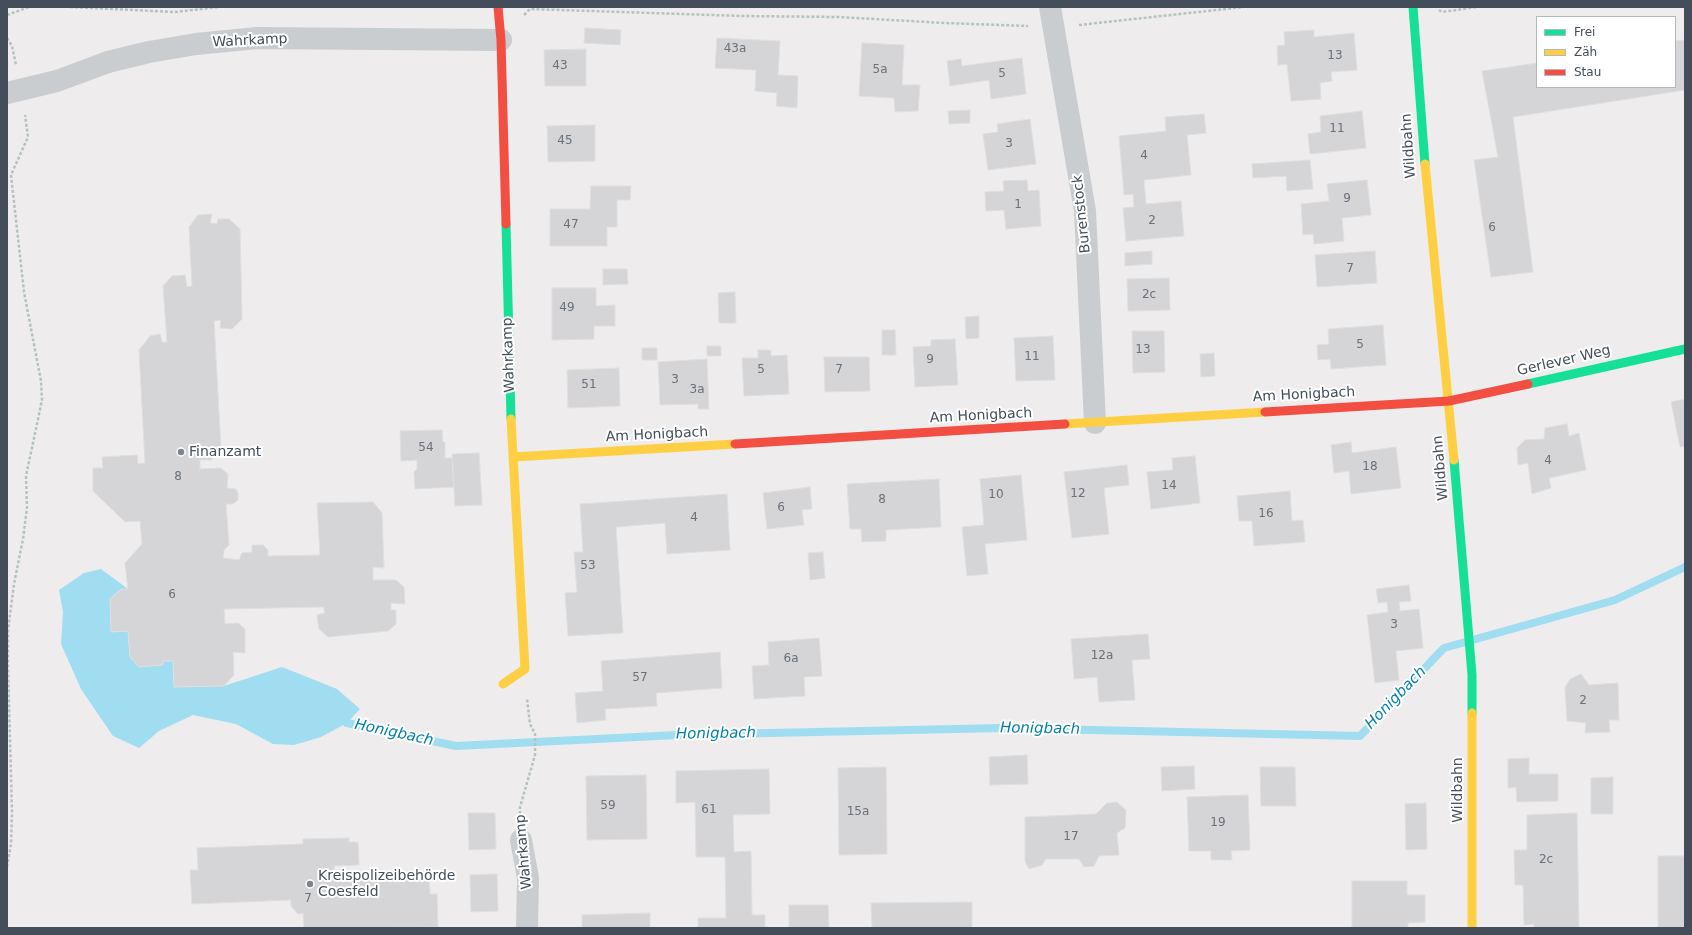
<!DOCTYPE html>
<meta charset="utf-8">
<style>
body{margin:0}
#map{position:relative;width:1692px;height:935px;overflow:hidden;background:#eeecec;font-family:"DejaVu Sans",sans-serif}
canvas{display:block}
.frame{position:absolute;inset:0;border:8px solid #434e5a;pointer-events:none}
.legend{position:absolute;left:1536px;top:16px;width:140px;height:72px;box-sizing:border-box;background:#fff;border:1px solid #b4b8bd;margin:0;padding:5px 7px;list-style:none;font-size:12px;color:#434e5a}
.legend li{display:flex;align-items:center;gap:8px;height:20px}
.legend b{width:20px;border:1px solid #b4b8bd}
</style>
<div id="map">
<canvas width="1692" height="935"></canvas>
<div class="frame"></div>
<ul class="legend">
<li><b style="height:5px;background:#16e098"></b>Frei</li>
<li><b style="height:5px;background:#ffcf43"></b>Zäh</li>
<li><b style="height:5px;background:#f24e42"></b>Stau</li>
</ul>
</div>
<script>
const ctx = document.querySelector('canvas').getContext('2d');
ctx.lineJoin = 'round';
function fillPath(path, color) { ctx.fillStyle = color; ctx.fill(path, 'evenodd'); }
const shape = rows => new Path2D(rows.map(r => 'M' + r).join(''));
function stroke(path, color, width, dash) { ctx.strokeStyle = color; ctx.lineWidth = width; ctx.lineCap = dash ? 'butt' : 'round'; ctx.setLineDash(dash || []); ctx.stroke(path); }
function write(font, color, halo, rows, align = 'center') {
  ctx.font = font + ' "DejaVu Sans",sans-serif'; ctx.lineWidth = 4; ctx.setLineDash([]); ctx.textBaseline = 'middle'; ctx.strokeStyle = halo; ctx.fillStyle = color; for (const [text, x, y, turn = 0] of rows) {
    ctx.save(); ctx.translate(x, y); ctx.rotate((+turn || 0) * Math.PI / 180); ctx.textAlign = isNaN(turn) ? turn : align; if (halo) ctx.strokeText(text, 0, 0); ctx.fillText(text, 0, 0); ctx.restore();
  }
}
const water = shape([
 [101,569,128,589,121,589,110,599,111,632,128,631,130,657,139,667,163,665,163,661,173,661,174,687,224,686,282,667,337,689,360,709,347,723,321,737,294,745,273,744,236,724,193,715,159,731,139,748,113,736,81,689,61,644,63,612,59,590,84,573]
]);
const stream = shape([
 [347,723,456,746,677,735,1002,728,1360,736,1444,648,1615,600,1685,567]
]);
const building = shape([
 [585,28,621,30,620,45,584,43,585,28],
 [1314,30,1314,37,1354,33,1357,70,1331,72,1332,81,1320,83,1321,99,1291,101,1287,64,1278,65,1277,46,1285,45,1284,32,1314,30],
 [717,38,780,41,778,75,798,76,797,108,776,106,777,93,755,91,756,70,715,68,717,38],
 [1685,40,1685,90,1513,117,1533,272,1491,277,1474,160,1498,157,1482,71,1537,63,1537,87,1675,87,1675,41,1685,40],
 [862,43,904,45,902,85,920,85,918,111,895,112,894,98,859,96,862,43],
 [586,49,586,86,545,86,544,50,586,49],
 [1022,58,1026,94,991,99,989,80,950,86,947,61,961,59,962,66,1022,58],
 [970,110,970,123,949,124,948,111,970,110],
 [1362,111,1366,148,1310,154,1308,134,1321,132,1320,116,1362,111],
 [1204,114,1206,133,1187,135,1191,175,1144,180,1146,204,1181,201,1184,236,1126,241,1123,208,1134,207,1133,194,1124,195,1119,136,1166,131,1165,117,1204,114],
 [1030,119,1036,164,988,170,983,134,998,132,997,124,1030,119],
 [595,125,595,161,548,162,547,126,595,125],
 [1310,160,1313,189,1287,191,1286,176,1253,178,1252,164,1310,160],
 [1027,180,1028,191,1039,190,1041,226,1006,229,1004,210,986,211,985,192,1004,191,1003,181,1027,180],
 [1367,180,1371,215,1342,218,1344,241,1314,244,1313,234,1303,235,1301,204,1329,201,1327,184,1367,180],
 [591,186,631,186,630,200,617,200,617,227,607,227,607,246,550,246,550,209,590,209,591,186],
 [212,214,210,223,217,224,218,219,229,219,240,229,242,319,232,329,220,328,221,320,214,321,221,449,211,460,200,460,200,469,221,468,228,474,227,488,236,489,238,493,238,500,233,504,226,504,229,545,224,550,223,558,239,560,242,553,252,552,252,545,263,545,268,550,268,556,320,555,317,503,373,502,382,513,384,568,373,567,373,580,396,580,404,587,405,604,391,603,391,610,396,610,396,624,388,631,328,637,319,629,317,615,325,613,323,607,224,609,225,624,238,623,245,629,245,653,233,652,234,675,224,686,174,687,173,661,163,661,163,665,139,667,130,657,128,631,111,632,110,599,121,589,128,589,125,563,142,544,140,521,125,522,93,491,93,468,103,468,102,457,137,455,138,464,145,463,139,350,150,336,160,334,162,342,167,342,163,286,172,276,185,275,187,287,192,286,189,227,198,215,212,214],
 [1152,251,1152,264,1125,266,1125,253,1152,251],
 [1375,251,1377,283,1317,287,1315,255,1375,251],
 [603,269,627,269,628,284,603,285,603,269],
 [1169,278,1170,310,1128,311,1127,279,1169,278],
 [552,288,596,288,596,306,615,305,615,326,594,326,594,339,552,340,552,288],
 [735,292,736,323,719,323,718,293,735,292],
 [979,316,979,338,966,339,965,317,979,316],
 [1383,325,1386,365,1331,369,1330,359,1318,360,1317,345,1329,344,1328,329,1383,325],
 [882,330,895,330,896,355,882,355,882,330],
 [1132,331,1164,331,1165,372,1133,373,1132,331],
 [1053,336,1055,380,1016,381,1014,338,1053,336],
 [955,339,958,385,915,387,913,347,931,346,931,340,955,339],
 [707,346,721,346,721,356,707,356,707,346],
 [642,348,657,348,657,360,642,360,642,348],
 [758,350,771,350,771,356,787,355,789,394,744,396,742,358,758,358,758,350],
 [1214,353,1215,376,1201,377,1200,354,1214,353],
 [824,357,869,357,870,391,825,392,824,357],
 [707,359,709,409,698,409,698,404,660,405,658,362,707,359],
 [619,368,620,406,568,408,567,370,619,368],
 [1685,399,1685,446,1680,447,1671,402,1685,399],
 [1567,424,1569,436,1579,433,1586,470,1549,478,1551,488,1532,494,1528,463,1518,465,1517,448,1525,440,1544,439,1545,428,1567,424],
 [442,430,443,442,445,442,445,458,452,458,454,487,415,489,414,472,417,469,417,460,401,461,400,431,442,430],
 [1351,442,1352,453,1396,447,1401,488,1351,494,1349,471,1334,473,1331,445,1351,442],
 [479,453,482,505,455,506,452,454,479,453],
 [1195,456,1200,503,1151,509,1147,472,1173,470,1172,458,1195,456],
 [1127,465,1129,485,1104,488,1109,534,1072,538,1064,472,1127,465],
 [1021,475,1027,540,985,544,988,574,967,576,962,527,984,525,980,479,1021,475],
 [939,479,941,527,886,530,886,541,862,542,861,529,850,529,847,484,939,479],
 [810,487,812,509,802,510,804,525,767,529,763,493,810,487],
 [1290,491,1292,521,1303,520,1305,542,1254,546,1252,521,1239,521,1237,496,1290,491],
 [727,494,730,550,667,554,665,523,616,527,623,633,568,636,565,593,577,592,574,552,583,552,580,504,727,494],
 [823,552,825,578,810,580,808,553,823,552],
 [1409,585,1411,601,1399,602,1400,611,1419,609,1423,648,1396,651,1399,680,1375,683,1367,615,1388,612,1387,602,1378,603,1376,589,1409,585],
 [1148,634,1150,659,1132,660,1135,700,1099,702,1097,677,1074,679,1071,639,1148,634],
 [819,638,822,676,804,677,805,696,754,699,752,666,769,665,768,642,819,638],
 [720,652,722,688,656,693,657,706,605,709,606,720,577,723,575,693,603,691,601,661,720,652],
 [1581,674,1589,685,1618,683,1619,720,1609,720,1610,732,1585,733,1586,723,1567,721,1565,688,1570,679,1581,674],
 [1027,755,1028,784,990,785,989,757,1027,755],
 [1529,758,1529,774,1558,774,1558,801,1517,802,1516,787,1508,788,1508,759,1529,758],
 [1194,766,1195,789,1162,791,1161,767,1194,766],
 [886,767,887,854,839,855,838,768,886,767],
 [1260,767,1295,767,1296,806,1261,806,1260,767],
 [769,769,770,814,733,815,734,852,751,851,752,915,765,915,765,928,698,928,698,918,726,918,725,857,696,857,695,802,676,803,676,771,769,769],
 [646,775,647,839,587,840,586,776,646,775],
 [1613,777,1613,814,1591,814,1591,778,1613,777],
 [1248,795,1250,850,1231,851,1232,860,1211,860,1211,851,1189,851,1187,797,1248,795],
 [1117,802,1126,810,1125,828,1117,833,1119,855,1099,856,1094,866,1084,867,1079,859,1046,859,1042,865,1029,869,1025,861,1025,817,1096,814,1107,803,1117,802],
 [1426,803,1427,849,1406,850,1405,804,1426,803],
 [468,813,495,813,496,849,469,850,468,813],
 [1577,813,1579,928,1534,928,1534,924,1524,925,1523,885,1515,885,1514,850,1527,850,1527,815,1577,813],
 [349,838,349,842,358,842,359,865,334,866,335,874,429,871,430,894,437,894,438,927,304,928,303,913,298,914,291,906,291,900,192,904,190,870,198,870,197,848,303,844,303,839,349,838],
 [1658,856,1685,856,1685,928,1658,928,1658,856],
 [497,874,498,911,471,912,470,875,497,874],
 [1352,881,1407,881,1407,895,1425,895,1425,922,1408,923,1408,928,1352,928,1352,881],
 [972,902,972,928,872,928,871,903,972,902],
 [789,905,828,905,829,928,789,928,789,905],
 [650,913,650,928,582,928,582,915,650,913]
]);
const path = shape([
 [70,7,175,12,219,7],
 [1439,10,1442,12,1477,7],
 [7,15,29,7],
 [524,15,530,9,743,16,838,17,945,23,1028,26],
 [1079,25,1244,7],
 [7,38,12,46,16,65],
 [520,814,520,807,535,755,535,734,530,724,527,699],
 [7,867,11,844,12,812,8,667,8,630,14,584,23,539,27,508,26,476,42,400,41,381,24,292,11,175,28,137,25,115]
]);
const street = shape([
 [1050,7,1085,211,1095,423],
 [7,93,57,81,108,62,149,52,196,44,257,38,501,40],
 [521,840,528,878,527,928]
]);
const fast = shape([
 [1413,7,1425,164],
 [506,224,511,419],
 [1528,384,1685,349],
 [1454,460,1472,675,1472,713]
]);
const slow = shape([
 [1425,164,1454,460],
 [1065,424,1265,412],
 [513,457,735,444],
 [503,684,525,669,511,419],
 [1472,713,1472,928]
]);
const jam = shape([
 [498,7,501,40,506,224],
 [1265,412,1449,401,1528,384],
 [735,444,1065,424]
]);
const markers = [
 [181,452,4,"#7f858d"],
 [310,884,4,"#7f858d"]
];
const numberNames = [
 ["43a",735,49],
 ["13",1335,56],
 ["43",560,66],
 ["5a",880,70],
 ["5",1002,74],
 ["11",1337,129],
 ["45",565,141],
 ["3",1009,144],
 ["4",1144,156],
 ["9",1347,199],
 ["1",1018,205],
 ["2",1152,221],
 ["47",571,225],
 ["6",1492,228],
 ["7",1350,269],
 ["2c",1149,295],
 ["49",567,308],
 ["5",1360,345],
 ["13",1143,350],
 ["11",1032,357],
 ["9",930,360],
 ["5",761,370],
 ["7",839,370],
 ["3",675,380],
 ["51",589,385],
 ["3a",697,390],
 ["54",426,448],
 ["4",1548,461],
 ["18",1370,467],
 ["8",178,477],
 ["14",1169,486],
 ["12",1078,494],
 ["10",996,495],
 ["8",882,500],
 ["6",781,508],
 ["16",1266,514],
 ["4",694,518],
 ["53",588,566],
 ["6",172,595],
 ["3",1394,625],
 ["12a",1102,656],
 ["6a",791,659],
 ["57",640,678],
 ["2",1583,701],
 ["59",608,806],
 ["61",709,810],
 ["15a",858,812],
 ["19",1218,823],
 ["17",1071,837],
 ["2c",1546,860],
 ["7",308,899]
];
const streetNames = [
 ["Wahrkamp",250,41,-3],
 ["Wildbahn",1409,146,-94],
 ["Burenstock",1082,214,-96],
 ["Wahrkamp",509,355,-92],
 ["Gerlever Weg",1564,361,-13],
 ["Am Honigbach",1304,395,-3],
 ["Am Honigbach",981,416,-3],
 ["Am Honigbach",657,435,-3],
 ["Wildbahn",1441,468,-95],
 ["Wildbahn",1458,790,-90],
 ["Wahrkamp",524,852,-95]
];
const poiNames = [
 ["Finanzamt",189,452],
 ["Kreispolizeibehörde",318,876],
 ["Coesfeld",318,892]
];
const waterNames = [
 ["Honigbach",1396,698,-46],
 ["Honigbach",1040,729,1],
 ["Honigbach",394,733,12],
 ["Honigbach",716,734,-1]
];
fillPath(water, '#a0ddf0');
stroke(stream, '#a0ddf0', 8);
fillPath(building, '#d5d4d7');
stroke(building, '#dfdedf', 1);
stroke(path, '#b5c3bf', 2.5, [3, 2]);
stroke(street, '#cacdd0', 22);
stroke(fast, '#16e098', 9);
stroke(slow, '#ffcf43', 9);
stroke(jam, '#f24e42', 9);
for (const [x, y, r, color] of markers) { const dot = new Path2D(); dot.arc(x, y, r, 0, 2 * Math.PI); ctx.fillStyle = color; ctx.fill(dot); stroke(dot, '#fff', 1.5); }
write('12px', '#69717a', null, numberNames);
write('14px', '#434e5a', '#fff', streetNames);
write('14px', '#434e5a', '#fff', poiNames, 'left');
write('italic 15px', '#037fa5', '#fff', waterNames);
</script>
